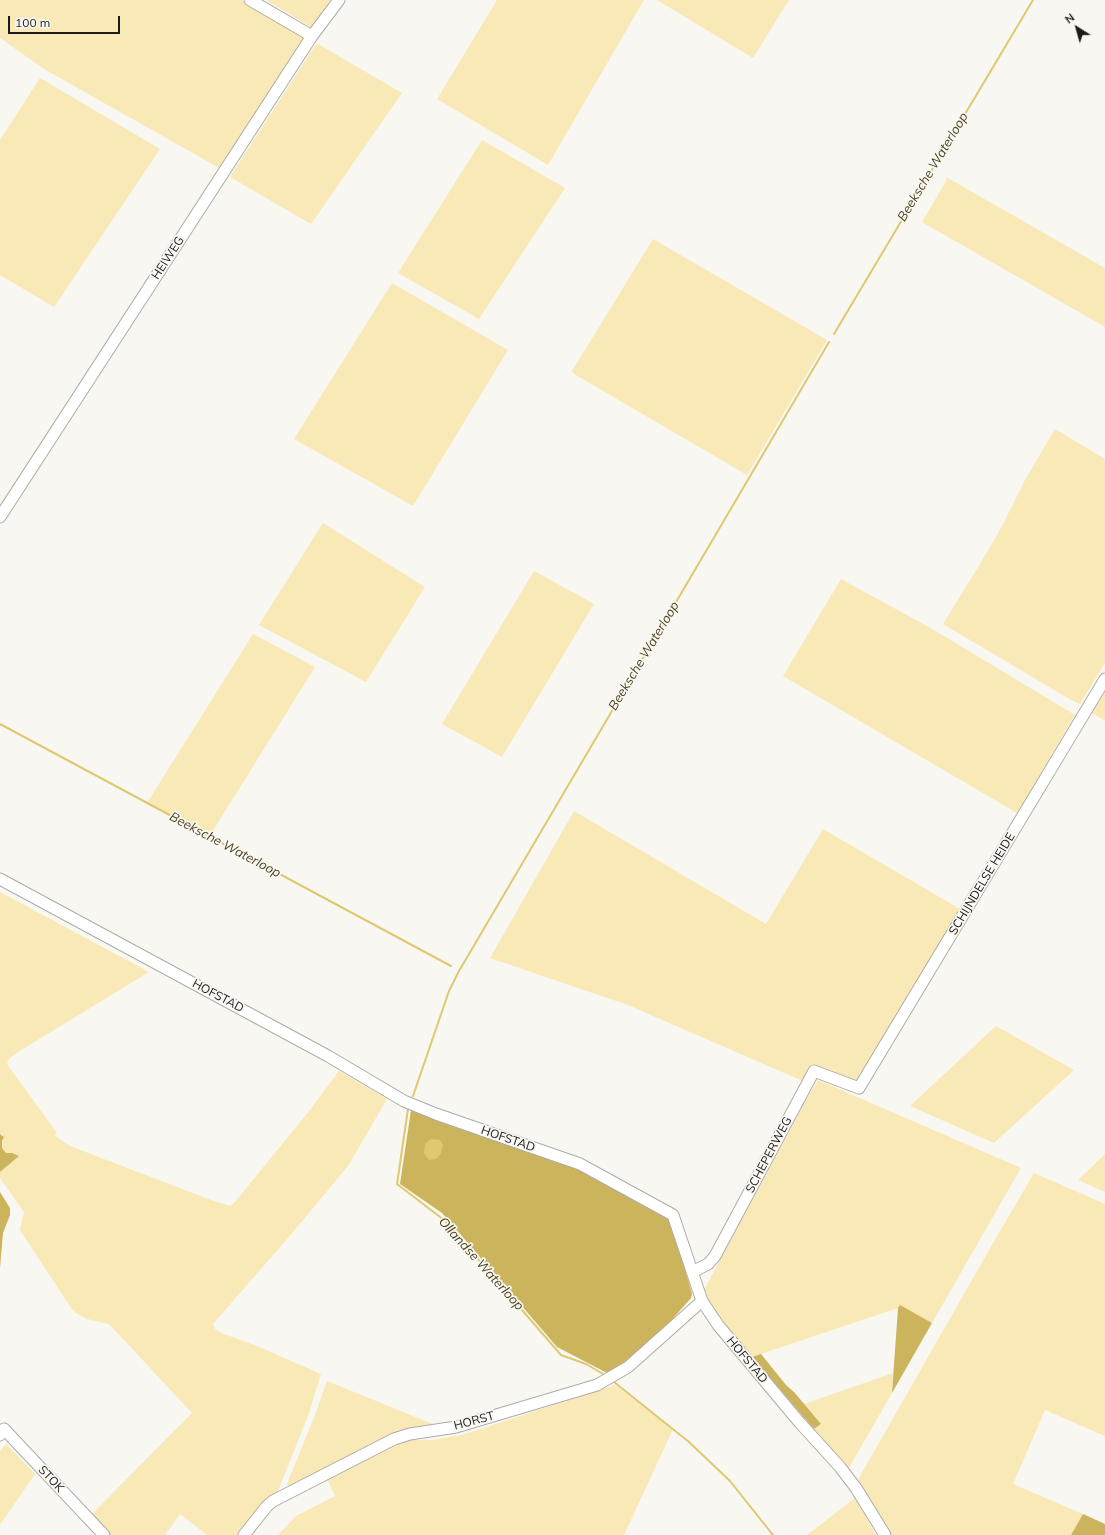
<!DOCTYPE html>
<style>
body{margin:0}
#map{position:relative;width:1105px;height:1535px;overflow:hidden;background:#f8f7f2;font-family:Mulish,sans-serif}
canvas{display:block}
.north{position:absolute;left:1057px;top:8px;width:40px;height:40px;-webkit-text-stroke:3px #f8f7f2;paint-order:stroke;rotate:323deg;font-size:11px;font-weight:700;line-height:16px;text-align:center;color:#1b1a18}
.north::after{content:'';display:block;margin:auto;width:14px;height:18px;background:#1b1a18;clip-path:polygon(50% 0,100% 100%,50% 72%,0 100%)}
.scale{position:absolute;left:8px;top:16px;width:112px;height:18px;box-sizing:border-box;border:2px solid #1b1a18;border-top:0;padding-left:5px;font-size:12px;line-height:14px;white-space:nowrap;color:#1b1a18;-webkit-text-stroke:3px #f8f7f2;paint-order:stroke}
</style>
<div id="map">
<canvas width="1105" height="1535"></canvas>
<div class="north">N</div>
<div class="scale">100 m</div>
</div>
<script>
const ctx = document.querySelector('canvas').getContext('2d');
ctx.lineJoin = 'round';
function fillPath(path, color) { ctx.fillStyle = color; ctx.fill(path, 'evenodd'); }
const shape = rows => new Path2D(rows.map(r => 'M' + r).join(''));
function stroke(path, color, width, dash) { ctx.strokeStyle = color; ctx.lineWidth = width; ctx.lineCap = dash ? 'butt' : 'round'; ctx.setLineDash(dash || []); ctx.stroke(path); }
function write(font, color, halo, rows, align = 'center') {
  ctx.font = font + ' Mulish,sans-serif'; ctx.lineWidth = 3.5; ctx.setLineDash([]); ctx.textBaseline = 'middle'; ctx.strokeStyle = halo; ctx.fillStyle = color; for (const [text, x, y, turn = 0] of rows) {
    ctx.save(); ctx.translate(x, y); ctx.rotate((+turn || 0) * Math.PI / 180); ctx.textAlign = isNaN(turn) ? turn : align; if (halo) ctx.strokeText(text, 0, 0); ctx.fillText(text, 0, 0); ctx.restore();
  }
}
const green = shape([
 [0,0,241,0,306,39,221,169,44,69,0,38],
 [266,0,331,0,314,25,311,27],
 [497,0,644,0,548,165,437,99],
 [657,0,789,0,753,58],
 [318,44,402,93,311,224,230,177,314,47],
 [40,78,160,149,54,307,0,275,0,140],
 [482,140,565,188,479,319,398,273],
 [946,177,1105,268,1105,327,922,222,946,181],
 [653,239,827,340,747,475,574,374,572,371],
 [392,283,508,350,413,506,294,439],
 [1055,429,1105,459,1105,663,1080,704,1071,700,943,624,980,564,1001,528,1025,480],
 [323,523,425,587,366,682,259,625],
 [534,571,594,604,502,757,442,724],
 [841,579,934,630,1075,715,1017,813,783,676],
 [253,634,315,667,209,837,147,803],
 [1105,688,1105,721,1094,714,1090,713],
 [574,811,766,924,823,829,960,909,857,1082,827,1069,818,1067,805,1082,628,1005,490,958],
 [0,892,149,972,18,1052,10,1058,7,1062,9,1067,57,1133,54,1135,70,1146,211,1200,230,1206,235,1202,309,1111,339,1071,387,1099,348,1166,294,1231,213,1324,215,1329,221,1333,257,1346,321,1374,309,1413,276,1496,266,1504,238,1535,207,1535,180,1514,165,1535,108,1535,90,1516,192,1413,109,1324,87,1319,76,1313,71,1308,20,1230,24,1212,0,1178,0,1172,19,1156,6,1153,2,1148,3,1135,0,1134],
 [996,1026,1074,1070,994,1143,910,1106],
 [818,1080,1021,1168,932,1323,900,1306,898,1308,752,1357,721,1318,706,1298,704,1290,805,1102],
 [1105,1154,1105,1192,1078,1180],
 [1034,1173,1105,1204,1105,1436,1045,1410,1013,1484,1083,1514,1071,1535,888,1535,859,1483,859,1478,989,1250],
 [893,1373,892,1393,850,1466,847,1468,814,1429,821,1424,804,1404],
 [327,1381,440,1427,436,1431,329,1467,288,1487,287,1484,315,1415],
 [615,1385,673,1429,624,1535,278,1535,296,1516,335,1496,327,1479,399,1444,410,1440,432,1440,462,1435],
 [6,1444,35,1474,0,1525,0,1451],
 [855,1498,876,1535,807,1535]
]);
const forest = shape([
 [411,1110,578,1167,671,1219,692,1294,691,1298,652,1342,609,1374,557,1347,442,1213,400,1184],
 [0,1134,4,1137,2,1141,2,1148,6,1153,12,1153,19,1156,0,1172],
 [0,1192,10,1208,10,1215,3,1233,0,1268],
 [900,1305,932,1323,892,1393,898,1308],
 [761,1354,786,1385,794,1392,821,1424,814,1429,752,1357],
 [1083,1514,1105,1524,1105,1535,1071,1535]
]);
const water = shape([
 [431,1139,440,1140,443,1145,441,1153,436,1159,429,1160,424,1153,425,1144]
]);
const stream = shape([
 [834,334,1033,0],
 [0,724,451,966],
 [413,1096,449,991,459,971,829,342],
 [408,1109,397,1184,444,1220,561,1355,586,1364,603,1374],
 [614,1382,689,1442,730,1481,773,1535]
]);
const minor = shape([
 [250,0,312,36],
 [0,517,312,36,339,0],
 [0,879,328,1056,404,1101,436,1114,580,1164,673,1215,702,1301,718,1325,800,1423,840,1467,856,1488,885,1535],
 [692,1272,708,1264,715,1256,814,1071,859,1088,1105,679],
 [0,1435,4,1429,104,1535],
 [244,1535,267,1506,273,1501,394,1439,410,1434,456,1427,597,1385,628,1367,702,1301]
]);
const streetNames = [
 ["HEIWEG",168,258,-57],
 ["SCHIJNDELSE HEIDE",982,884,-59],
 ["HOFSTAD",218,996,28],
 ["HOFSTAD",508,1139,19],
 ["SCHEPERWEG",769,1155,-62],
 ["HOFSTAD",747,1360,50],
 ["HORST",474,1421,-15],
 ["STOK",51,1479,47]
];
const waterNames = [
 ["Beeksche Waterloop",933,167,-59],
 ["Beeksche Waterloop",644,656,-59],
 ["Beeksche Waterloop",225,845,28],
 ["Ollandse Waterloop",481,1264,48]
];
fillPath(green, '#f8e9b7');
fillPath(forest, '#ccb45d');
fillPath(water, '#e0c871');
stroke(stream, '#e0c871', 2);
stroke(minor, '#adaca7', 13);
stroke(minor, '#fff', 11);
write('12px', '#1b1a18', '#f8f7f2', streetNames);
write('italic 13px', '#4f4520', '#f8f7f2', waterNames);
</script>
